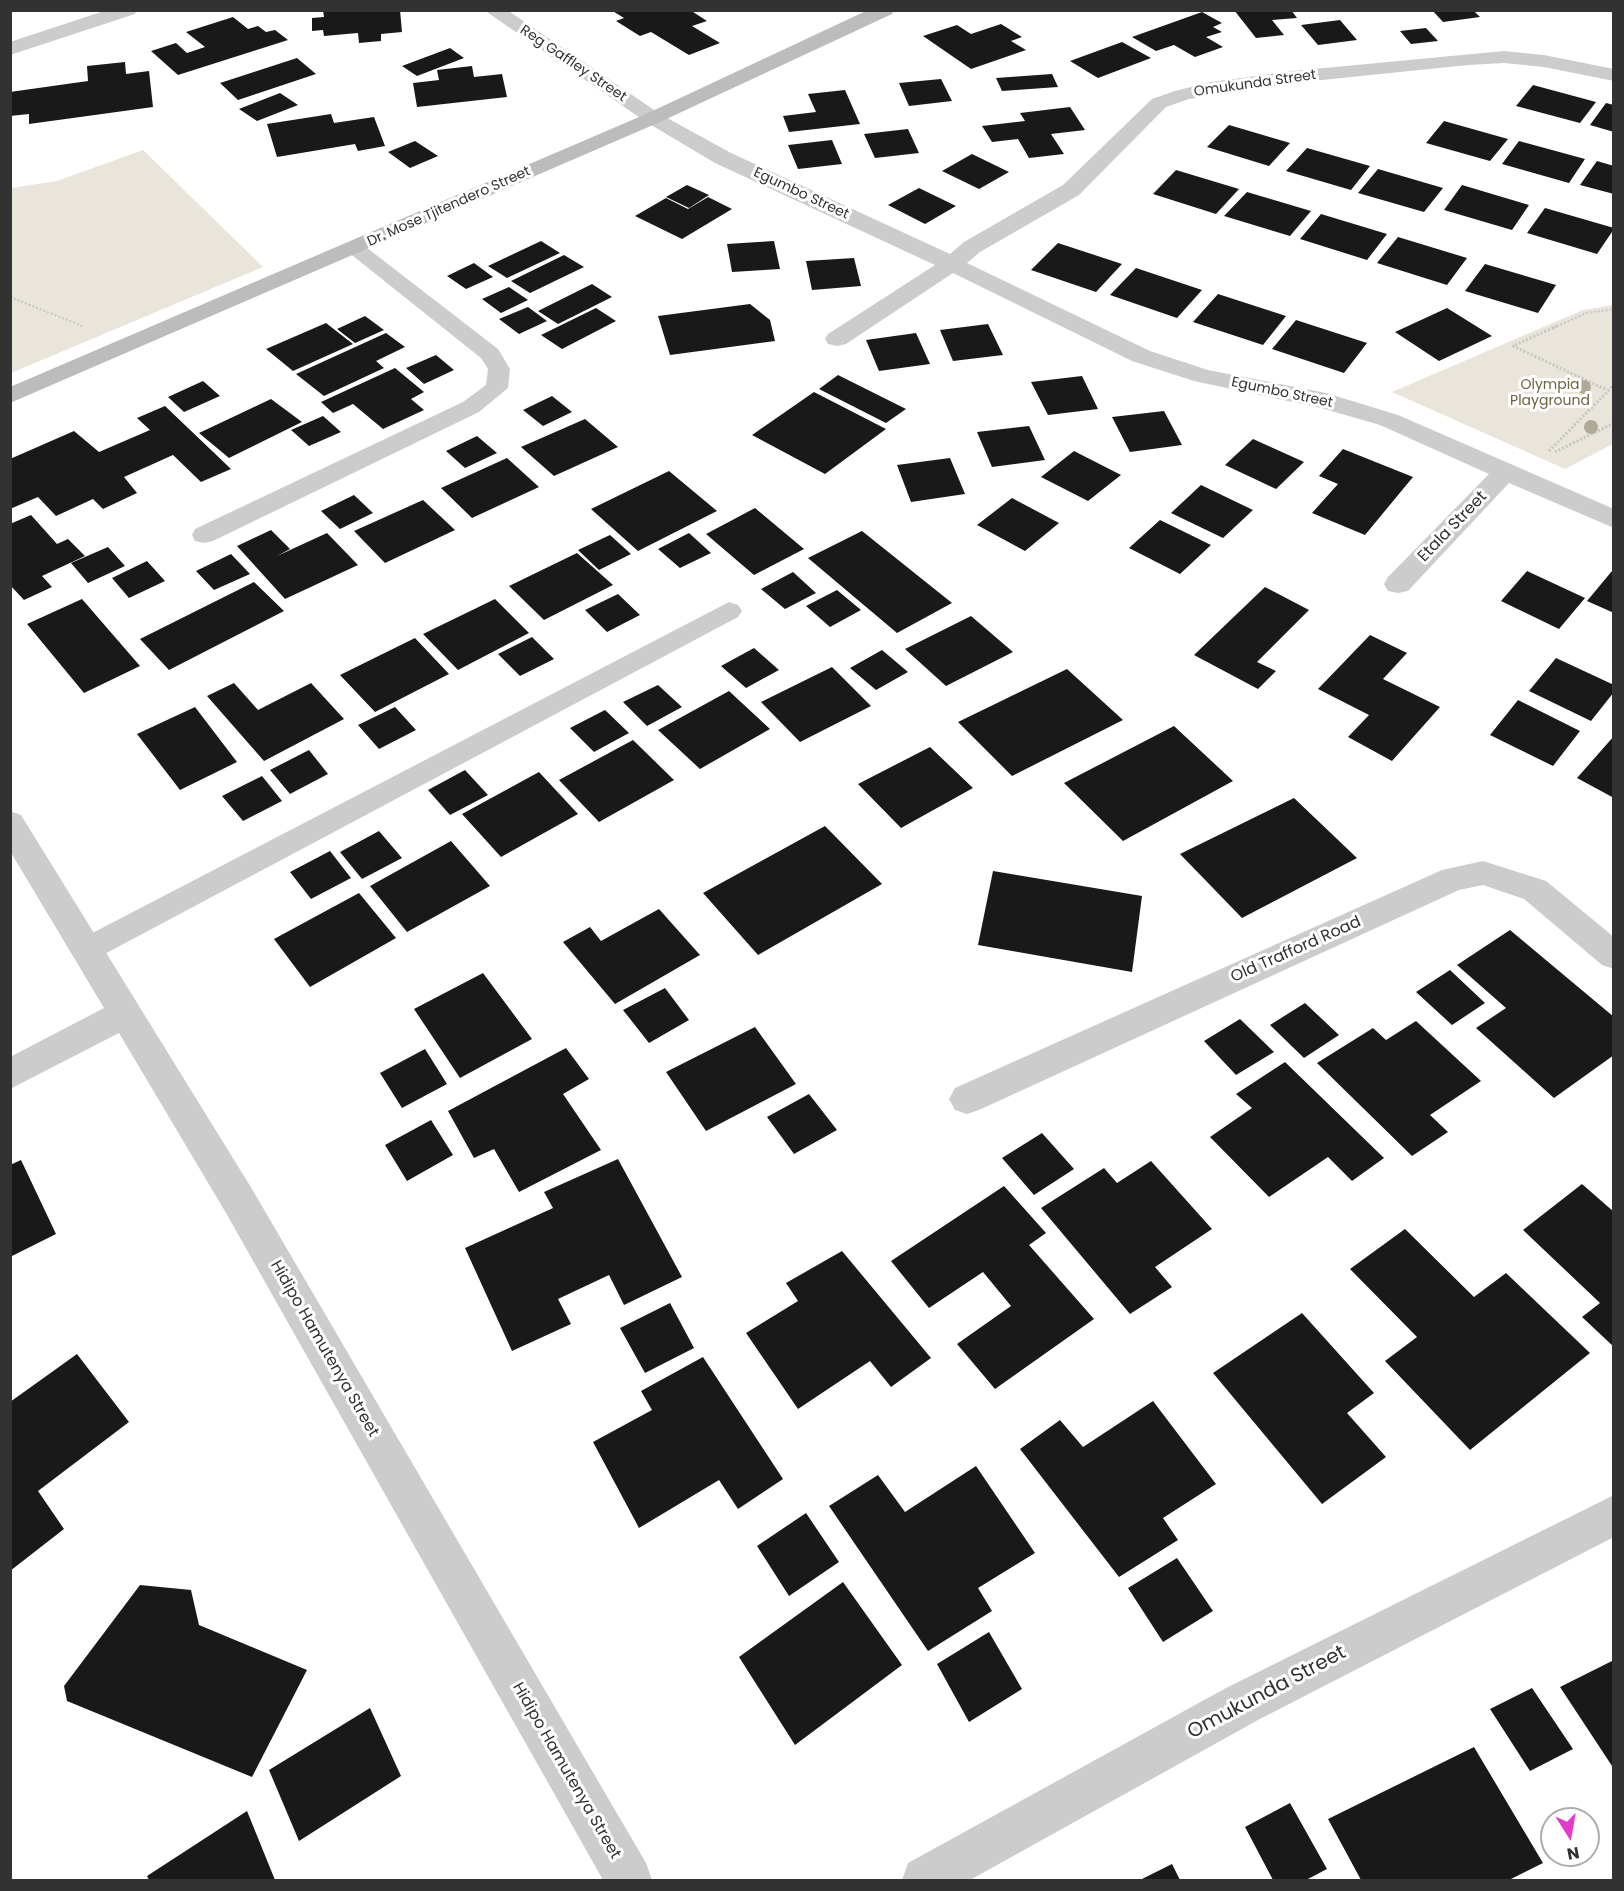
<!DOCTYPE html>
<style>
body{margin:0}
#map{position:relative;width:1624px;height:1891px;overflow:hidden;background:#fff;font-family:Poppins,sans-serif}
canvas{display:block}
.frame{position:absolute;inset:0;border:12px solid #323232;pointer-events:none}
.north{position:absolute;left:1540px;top:1807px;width:60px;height:60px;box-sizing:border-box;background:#fff;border:2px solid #adadad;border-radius:50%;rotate:169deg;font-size:16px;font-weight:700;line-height:24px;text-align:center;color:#323232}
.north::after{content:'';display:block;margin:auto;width:21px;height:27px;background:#e23acb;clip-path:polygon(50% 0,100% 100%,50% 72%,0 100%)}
</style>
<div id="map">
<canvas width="1624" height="1891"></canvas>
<div class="frame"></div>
<div class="north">N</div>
</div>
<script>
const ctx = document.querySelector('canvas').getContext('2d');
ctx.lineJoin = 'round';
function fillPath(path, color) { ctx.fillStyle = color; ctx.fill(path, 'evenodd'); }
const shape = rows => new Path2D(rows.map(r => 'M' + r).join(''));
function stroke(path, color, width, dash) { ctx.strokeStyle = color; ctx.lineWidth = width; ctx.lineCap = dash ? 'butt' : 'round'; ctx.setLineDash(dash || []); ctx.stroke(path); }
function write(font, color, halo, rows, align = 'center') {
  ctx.font = font + ' Poppins,sans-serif'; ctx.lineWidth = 6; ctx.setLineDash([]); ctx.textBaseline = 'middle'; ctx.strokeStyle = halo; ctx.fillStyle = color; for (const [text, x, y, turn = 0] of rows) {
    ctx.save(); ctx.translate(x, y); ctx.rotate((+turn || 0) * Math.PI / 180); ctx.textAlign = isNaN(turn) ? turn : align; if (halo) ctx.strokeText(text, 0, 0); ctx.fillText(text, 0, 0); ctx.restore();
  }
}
const green = shape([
 [143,150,263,267,11,373,11,188,57,181],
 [1613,305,1613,444,1565,469,1392,392,1583,310]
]);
const building = shape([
 [323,10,400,10,402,32,381,34,381,41,359,43,358,33,324,36,323,30,312,31,312,18,324,17],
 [611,10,690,10,707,21,692,26,720,43,689,55,651,32,640,36,616,21,624,18],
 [1234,10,1291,10,1297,18,1272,20,1284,35,1256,38],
 [1432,10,1473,10,1480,17,1443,22],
 [1202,12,1222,23,1213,27,1222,32,1206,37,1223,47,1195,57,1174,45,1156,51,1132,37],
 [233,17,248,29,258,26,266,32,275,30,288,40,178,75,151,51,176,43,187,53,205,47,186,32],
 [1340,20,1357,40,1318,45,1301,25],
 [1001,24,1022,37,1011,41,1026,50,971,69,923,36,957,25,971,34],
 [1426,28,1438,41,1411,44,1400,31],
 [1122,42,1151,58,1098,78,1070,61],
 [450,48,464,58,417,76,402,66],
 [297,58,316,74,238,100,220,83],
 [125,62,126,74,149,71,153,107,29,124,29,114,10,116,10,92,88,81,87,66],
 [472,66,474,77,502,74,507,97,417,107,413,83,439,80,437,70],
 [1052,74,1058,87,1002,91,996,78],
 [941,79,952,101,909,106,899,83],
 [1533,85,1596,102,1580,123,1516,106],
 [845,90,860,124,789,132,783,116,816,112,808,94],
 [280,93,298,105,257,121,239,109],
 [1606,103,1614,105,1614,132,1590,125],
 [1070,107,1085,130,1051,134,1064,154,1029,158,1018,139,992,142,982,126,1025,121,1020,113],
 [331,114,334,123,374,117,385,146,358,151,355,144,277,157,267,124],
 [1444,121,1508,139,1490,161,1426,143],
 [1229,125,1290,143,1269,166,1207,147],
 [908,129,919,153,875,158,864,134],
 [832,140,842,164,798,169,788,145],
 [415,141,438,156,410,168,388,152],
 [1519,141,1585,159,1569,183,1502,164],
 [1307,148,1370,166,1351,190,1286,171],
 [972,154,1009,172,979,189,942,171],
 [1597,161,1614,166,1614,194,1580,185],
 [1378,169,1443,188,1424,212,1358,193],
 [1176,170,1239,189,1216,214,1153,194],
 [687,185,709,195,689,208,666,197],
 [1462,185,1529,205,1512,230,1444,210],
 [919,188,956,206,925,224,888,205],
 [1247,192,1311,211,1290,236,1224,216],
 [708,197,732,209,682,239,635,216,666,198,688,209],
 [1545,208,1614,228,1614,229,1597,254,1527,233],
 [1321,214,1387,234,1367,260,1300,239],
 [1398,237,1467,258,1447,285,1377,263],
 [541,241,560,253,507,278,488,266],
 [774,241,780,269,732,272,727,244],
 [1058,243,1122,264,1096,292,1031,270],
 [564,255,584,267,530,293,511,281],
 [854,258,861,286,812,290,806,261],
 [474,263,493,277,466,289,447,276],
 [1485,264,1556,285,1538,313,1465,291],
 [1136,268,1202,290,1177,318,1110,295],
 [592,284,612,297,558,324,538,311],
 [509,287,528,300,501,313,482,299],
 [1218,294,1286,316,1263,345,1193,322],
 [750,304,770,320,775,341,670,355,658,316],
 [528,307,547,321,519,334,499,319],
 [596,308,616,321,562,349,541,335],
 [1447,308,1492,336,1439,361,1395,332],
 [365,316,384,330,355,343,337,329],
 [1296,320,1367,343,1344,373,1272,349],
 [326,323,353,344,293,371,266,349],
 [988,324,1003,355,953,361,940,330],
 [386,333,405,347,376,361,384,368,324,396,296,374],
 [916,333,930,364,879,371,866,340],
 [436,355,454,370,424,384,406,368],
 [395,368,424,392,411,399,424,410,383,429,353,404,333,413,321,402],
 [838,375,906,409,886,423,819,389],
 [1082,376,1098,409,1048,415,1031,382],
 [203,381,220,396,184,412,168,397],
 [814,392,886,429,825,474,752,435],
 [552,396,572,412,543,426,523,410],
 [271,399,302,422,229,458,199,433],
 [165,406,231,469,201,482,173,455,124,477,137,493,103,509,93,499,56,516,38,497,10,509,10,459,74,431,99,452,150,430,137,418],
 [1164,411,1182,445,1130,452,1112,417],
 [323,416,341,432,309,446,291,430],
 [585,419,618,447,554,476,521,447],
 [1029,426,1045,460,992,467,977,432],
 [477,436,497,453,465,468,446,451],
 [1253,439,1304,462,1276,489,1225,465],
 [1343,449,1413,477,1365,535,1312,513,1338,484,1319,476],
 [1074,451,1121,475,1088,501,1041,477],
 [507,458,539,487,472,518,441,488],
 [950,458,965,494,911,502,897,465],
 [669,471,717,511,638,551,591,509],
 [1201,485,1253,510,1223,538,1171,513],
 [354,495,373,513,340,529,321,511],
 [1012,498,1059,523,1025,551,977,525],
 [423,500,455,530,385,563,354,531],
 [755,508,804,549,754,575,706,534],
 [31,515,57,544,68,539,85,556,42,576,52,587,24,600,10,585,10,524],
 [1160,520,1211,545,1180,574,1129,548],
 [271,530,290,549,277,556,327,533,358,565,285,599,237,546],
 [862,531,952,603,897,633,808,558],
 [689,533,711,553,680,568,658,549],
 [610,535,631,554,599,570,578,550],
 [108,547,125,566,88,583,71,563],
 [577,553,613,585,544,620,509,586],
 [231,554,250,574,214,590,196,571],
 [147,561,165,581,129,598,112,578],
 [1527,571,1585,598,1559,629,1501,601],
 [1612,571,1614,572,1614,613,1587,601],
 [793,572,816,593,785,609,761,589],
 [254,582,284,611,169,670,140,639],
 [1265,587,1309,610,1257,662,1276,671,1258,689,1194,655],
 [837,590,861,610,830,627,806,606],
 [618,594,640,615,607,632,585,610],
 [82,599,140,666,84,693,27,624],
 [495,599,529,633,458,670,423,634],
 [971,616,1013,652,946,686,905,649],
 [1370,635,1407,653,1383,679,1440,707,1392,761,1348,737,1369,715,1318,689],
 [532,637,554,659,520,676,498,654],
 [415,638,449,674,375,712,340,675],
 [754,648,779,670,746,688,721,666],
 [882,650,908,672,876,690,850,668],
 [1556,658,1614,685,1614,692,1591,721,1529,691],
 [832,667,871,706,800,742,761,702],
 [1067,669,1123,720,1012,776,958,722],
 [234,683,258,710,311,683,344,719,264,761,207,696],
 [658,685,682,707,647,726,623,702],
 [729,691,770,729,700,769,658,730],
 [1518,700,1580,731,1553,766,1490,735],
 [195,707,237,762,180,790,137,734],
 [395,707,416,730,379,749,358,725],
 [605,710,629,733,594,752,570,728],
 [1174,726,1233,781,1123,841,1064,783],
 [1614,736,1614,798,1577,778],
 [633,740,674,780,599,822,559,780],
 [930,747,973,788,901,828,858,784],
 [309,750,328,774,290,794,270,770],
 [465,770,488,795,450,815,428,790],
 [539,772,578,814,501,857,462,814],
 [262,776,282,801,243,821,222,796],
 [1294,798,1357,858,1242,918,1180,854],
 [825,826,882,884,758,955,703,893],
 [379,831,402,858,362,879,340,852],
 [451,841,490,886,407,932,370,886],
 [330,851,351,878,311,899,290,872],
 [993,871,1142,896,1132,972,978,945],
 [359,893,396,938,310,987,274,939],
 [659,909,700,955,615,1004,563,942,590,927,601,941],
 [1510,930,1614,1017,1614,1055,1554,1098,1476,1028,1506,1008,1457,965],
 [1450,970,1485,1003,1452,1025,1416,992],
 [483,973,532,1039,460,1078,414,1009],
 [665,988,689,1020,649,1043,623,1010],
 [1305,1003,1339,1035,1304,1058,1270,1025],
 [1240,1019,1274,1052,1236,1075,1204,1041],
 [1416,1021,1481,1081,1430,1115,1448,1132,1412,1156,1317,1063,1373,1028,1386,1040],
 [755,1027,796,1084,706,1131,666,1072],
 [566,1048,589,1079,563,1094,601,1150,519,1192,494,1149,474,1158,448,1111],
 [425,1049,447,1084,402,1108,380,1073],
 [1285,1062,1384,1158,1352,1181,1328,1157,1269,1197,1210,1137,1252,1108,1236,1094],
 [809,1094,837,1130,794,1154,767,1117],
 [431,1120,453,1155,407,1181,385,1145],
 [1042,1133,1074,1169,1034,1195,1002,1158],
 [618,1159,682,1277,624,1305,609,1275,558,1299,571,1324,512,1351,465,1248,553,1208,544,1192],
 [21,1160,56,1234,10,1257,10,1165],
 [1151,1161,1212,1229,1155,1267,1172,1287,1130,1314,1041,1208,1104,1168,1117,1183],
 [1582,1184,1614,1212,1614,1347,1582,1317,1600,1303,1523,1230],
 [1004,1186,1046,1233,1029,1245,1094,1319,995,1389,957,1344,1011,1306,983,1272,929,1308,891,1261],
 [1405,1229,1474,1297,1506,1273,1590,1353,1470,1450,1385,1361,1417,1337,1350,1269],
 [842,1251,931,1358,891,1387,870,1361,798,1409,746,1333,798,1301,786,1283],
 [670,1303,694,1348,645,1373,620,1328],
 [1302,1313,1374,1393,1347,1413,1386,1457,1322,1504,1213,1373],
 [77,1354,129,1422,38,1491,64,1529,10,1571,10,1402],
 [703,1357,783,1479,738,1509,719,1480,639,1528,593,1442,652,1410,641,1391],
 [1153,1401,1216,1484,1163,1518,1178,1540,1119,1577,1020,1449,1060,1420,1083,1447],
 [976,1466,1035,1553,978,1588,992,1611,928,1651,829,1506,878,1475,905,1512],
 [806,1513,839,1562,789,1596,757,1546],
 [1177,1558,1213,1611,1163,1642,1128,1588],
 [843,1582,902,1665,795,1745,739,1657],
 [140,1585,191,1590,199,1625,307,1670,252,1777,67,1701,64,1686],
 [989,1632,1022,1689,969,1722,937,1664],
 [1614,1660,1614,1769,1560,1687],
 [1532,1688,1573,1749,1530,1771,1490,1709],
 [370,1708,401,1776,299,1841,269,1770],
 [1474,1747,1543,1863,1509,1880,1361,1880,1328,1819],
 [1290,1803,1327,1869,1306,1880,1273,1880,1245,1827],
 [247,1811,275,1880,149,1880,147,1876],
 [1172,1864,1180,1880,1140,1880]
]);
const pathFar1 = shape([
 [10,297,82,326],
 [1553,328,1586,313,1614,309]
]);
const path = shape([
 [1557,326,1513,346,1607,390],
 [1549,451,1614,385],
 [1555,452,1614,423]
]);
const lane = shape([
 [355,242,362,244,498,349,510,369,508,388,479,412,213,541,204,543,195,541,192,535,195,529,463,402,486,385,488,369,481,358,348,252,345,248,348,244,355,242],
 [729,602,738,605,742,611,738,617,99,957,88,961,77,957,73,949,77,941,729,602]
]);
const street = shape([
 [107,10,137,10,135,14,10,55,10,42,107,10],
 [484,10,507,10,660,114,731,153,950,254,964,242,1063,185,1152,99,1175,91,1211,82,1293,71,1504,51,1544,55,1614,69,1614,81,1544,67,1504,63,1468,65,1293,83,1189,99,1166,107,1079,195,980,252,967,263,1150,351,1208,370,1326,393,1398,415,1614,509,1614,528,1509,483,1408,591,1398,593,1388,591,1384,584,1388,577,1489,474,1380,425,1321,408,1194,381,1132,361,953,273,846,344,837,346,828,344,825,339,828,334,935,265,715,163,646,122,484,10],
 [10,811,21,815,252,1189,646,1863,652,1880,603,1880,226,1213,119,1033,10,1089,10,1057,104,1008,10,851,10,811],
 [1483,861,1546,881,1614,937,1614,969,1602,965,1524,899,1483,885,1459,890,979,1110,967,1114,955,1110,949,1099,955,1088,1442,870,1483,861],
 [1614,1495,1614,1537,1258,1720,970,1880,902,1880,908,1863,1226,1688,1614,1495]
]);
const secondary = shape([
 [868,10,894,10,892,14,660,122,10,403,10,387,646,114,868,10]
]);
const trees = [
 [1584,387],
 [1591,427]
];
const farStreetnames = [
 ["Reg Gaffley Street",573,64,34],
 ["Omukunda Street",1255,84,-8],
 ["Egumbo Street",801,194,25],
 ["Dr. Mose Tjitendero Street",449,207,-24],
 ["Egumbo Street",1282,393,12]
];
const farParknames = [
 ["Olympia",1550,385],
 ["Playground",1550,401]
];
const streetNames = [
 ["Etala Street",1453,527,-46],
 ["Old Trafford Road",1296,950,-24],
 ["Hidipo Hamutenya Street",324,1349,60],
 ["Hidipo Hamutenya Street",566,1771,60]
];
const nearStreetnames = [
 ["Omukunda Street",1267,1693,-28]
];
fillPath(green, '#e9e5db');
fillPath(building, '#191919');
stroke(pathFar1, '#c6c6c6', 2, [2, 2]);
stroke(path, '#c6c6c6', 3, [2, 2]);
fillPath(lane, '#ccc');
fillPath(street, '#ccc');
fillPath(secondary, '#bcbcbc');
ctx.fillStyle = '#afa995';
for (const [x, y] of trees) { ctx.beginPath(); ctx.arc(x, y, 7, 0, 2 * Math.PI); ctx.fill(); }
write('14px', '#323232', '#fff', farStreetnames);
write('14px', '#6e623f', '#fff', farParknames);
write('16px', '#323232', '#fff', streetNames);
write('20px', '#323232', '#fff', nearStreetnames);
</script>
